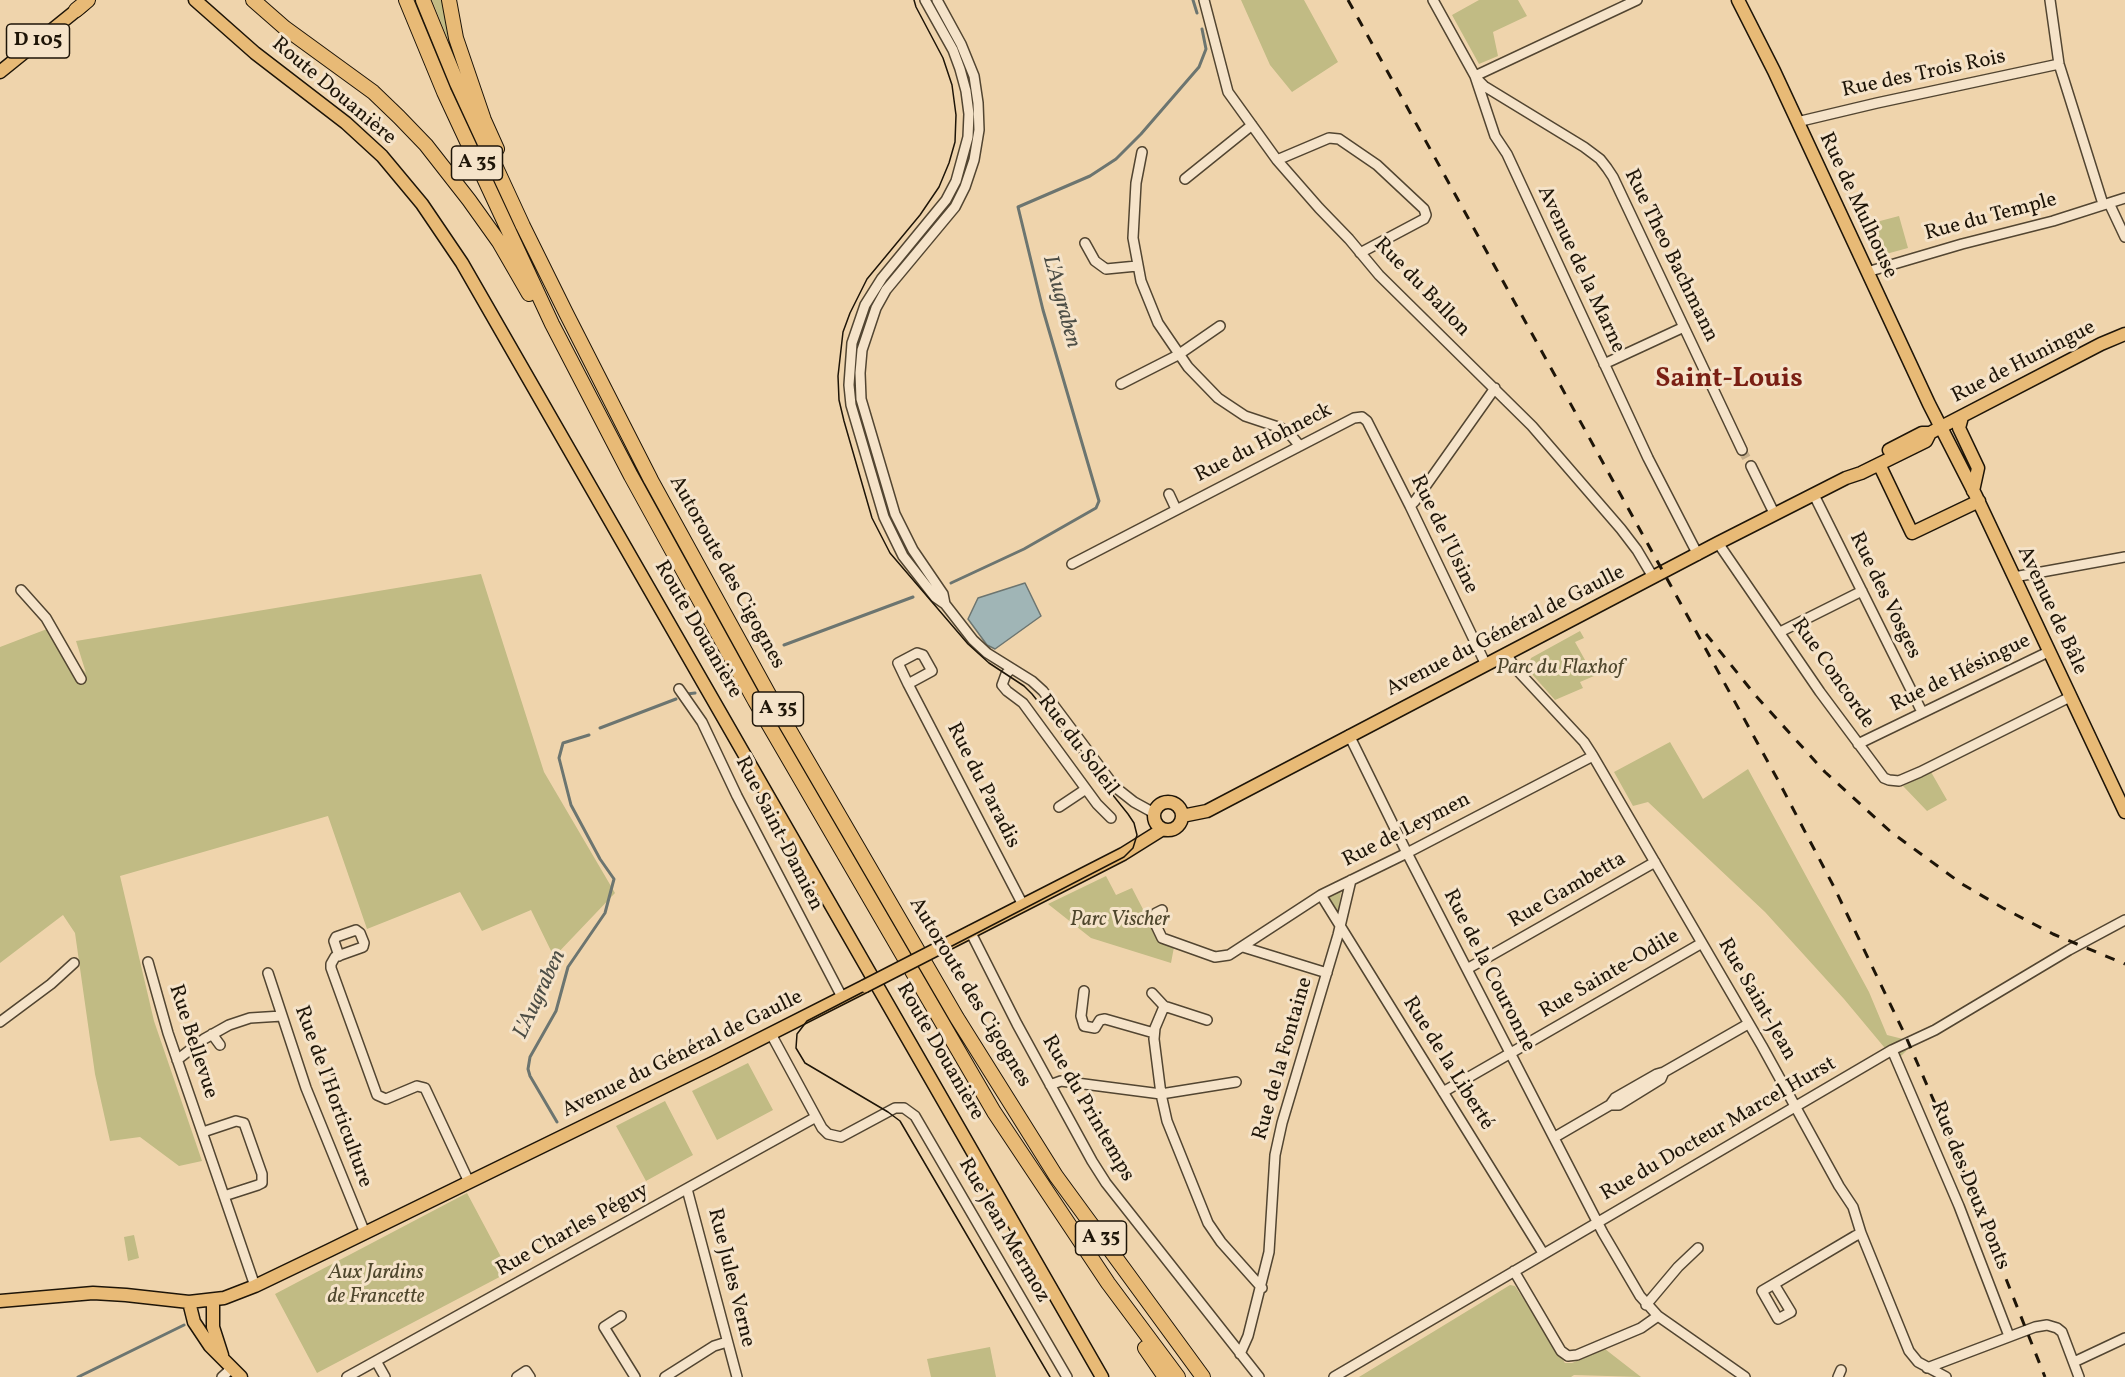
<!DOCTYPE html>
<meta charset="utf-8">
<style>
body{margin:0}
canvas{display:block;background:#efd4ac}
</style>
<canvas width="2125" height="1377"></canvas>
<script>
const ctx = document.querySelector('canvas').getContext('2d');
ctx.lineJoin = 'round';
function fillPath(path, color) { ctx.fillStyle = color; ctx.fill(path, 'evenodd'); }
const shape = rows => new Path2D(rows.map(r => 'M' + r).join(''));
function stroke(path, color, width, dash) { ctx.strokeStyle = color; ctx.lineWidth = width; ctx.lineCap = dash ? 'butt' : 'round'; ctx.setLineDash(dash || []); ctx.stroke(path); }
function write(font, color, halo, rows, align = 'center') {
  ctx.font = font + ' Vollkorn,serif'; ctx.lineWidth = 6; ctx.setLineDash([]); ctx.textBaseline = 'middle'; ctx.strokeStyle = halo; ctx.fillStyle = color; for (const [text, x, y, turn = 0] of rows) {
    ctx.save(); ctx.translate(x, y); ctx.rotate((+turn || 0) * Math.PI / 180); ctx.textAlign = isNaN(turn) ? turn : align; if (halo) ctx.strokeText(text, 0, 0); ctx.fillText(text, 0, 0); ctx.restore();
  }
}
const green = shape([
 [432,0,449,0,465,81],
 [1241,0,1304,0,1338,62,1292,92,1270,65],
 [1479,0,1518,0,1527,16,1493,32,1498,56,1479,64,1452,15],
 [1899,216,1908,248,1875,257,1861,226],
 [481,574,544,772,615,893,554,957,531,910,482,931,460,892,367,929,328,816,120,876,154,1021,202,1161,179,1166,140,1137,110,1141,95,1074,75,933,63,915,0,963,0,647,47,629,86,673,76,641],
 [1580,631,1584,638,1575,642,1594,676,1580,682,1583,688,1555,700,1531,673,1529,664,1531,658],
 [1670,742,1703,799,1748,769,1869,992,1887,1035,1903,1039,1908,1049,1901,1056,1884,1047,1844,999,1765,912,1648,802,1633,806,1614,772],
 [1931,772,1947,800,1927,811,1903,786],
 [1106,876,1116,895,1132,888,1160,942,1174,947,1171,963,1091,938,1048,904],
 [1341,891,1338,915,1329,897],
 [748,1063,773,1110,717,1140,692,1091],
 [665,1101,693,1155,646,1181,616,1126],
 [467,1193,509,1272,317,1373,275,1294],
 [134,1235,139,1258,128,1261,124,1237],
 [1510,1285,1515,1286,1565,1363,1572,1363,1605,1349,1641,1377,1574,1375,1571,1377,1359,1377],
 [990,1347,996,1377,931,1377,927,1359]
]);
const water = shape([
 [1025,583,1041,616,995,649,987,645,968,619,978,598,1025,583]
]);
const stream = shape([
 [1193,0,1197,13],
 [951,583,1024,549,1096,508,1099,501,1043,310,1018,207,1090,176,1116,159,1141,134,1199,67,1206,49,1202,29],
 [784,645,913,597],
 [687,694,695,693],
 [600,728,676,699],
 [557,1122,530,1076,528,1069,530,1057,556,1011,568,967,605,913,614,879,600,859,571,805,559,758,563,743,589,735],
 [78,1377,184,1325]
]);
const minorTunnel = shape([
 [1742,450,1751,466]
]);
const minor = shape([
 [925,0,953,50,960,69,966,91,969,114,968,137,956,181,946,200,882,278,865,305,852,343,849,385,851,405,884,517,903,556,935,597,945,604,973,640,987,653,1032,681,1043,691,1115,787,1134,802,1154,813],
 [937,0,961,44,974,76,978,103,979,130,974,160,965,187,955,207,886,290,876,308,862,350,860,373,861,399,895,514,913,550,943,594,945,604],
 [1204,0,1228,92,1277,160,1319,208,1349,239,1379,275,1532,426,1621,529,1637,550,1653,577],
 [1433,0,1475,76,1495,136,1507,154,1648,458,1698,555],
 [2050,0,2059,64,2103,204],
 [1475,76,1637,0],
 [1477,79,1484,86,1584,147,1600,159,1607,168,1613,177,1742,450],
 [1797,122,1877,103,2059,64],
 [1142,152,1136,183,1133,238,1141,281,1158,323,1188,367,1218,398,1245,416,1281,428,1288,432,1300,446],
 [1277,160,1329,138,1339,139,1377,165,1424,209,1426,215,1424,219,1360,253],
 [1185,179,1252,125],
 [2109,203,2125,237],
 [1085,243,1095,261,1106,269,1137,266],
 [1867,272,1962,244,2053,221,2125,198],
 [1604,364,1684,327],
 [1121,384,1178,355,1220,326],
 [1751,466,1775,515],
 [1169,494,1176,509],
 [1814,495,1922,712],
 [1410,506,1415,501,1495,388],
 [1718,543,1820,692,1884,778,1889,780,1899,781,1920,772,2070,697],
 [1072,564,1354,418,1362,417,1367,421,1410,506,1486,665],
 [2014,577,2125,557],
 [21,590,46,618,81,679],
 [1780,632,1862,591],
 [1506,654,1517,670,1584,742,1593,756,1762,1046,1839,1186,1853,1207,1861,1233,1909,1351,1918,1362,1946,1377],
 [1011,669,1006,674,1002,685,1007,691,1023,703,1097,804,1111,818],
 [908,684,932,671,923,655,917,653,898,663,908,684,1023,905],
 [679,689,702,722,737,796,842,997],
 [1349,735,1407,853,1603,1233,1640,1296,1658,1316,1745,1377],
 [1858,744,2048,652],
 [1059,807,1086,789],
 [1321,895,1543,1253],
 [1162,910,1156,913,1153,919,1162,938,1215,957,1229,955,1321,895,1407,853,1593,756],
 [970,931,1017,1024,1092,1161,1106,1183,1259,1377],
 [1243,947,1327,973],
 [339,956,334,941,336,937,356,930,360,933,364,943,363,947,335,957,331,964,331,968,377,1095,386,1099,417,1086,425,1088,469,1182],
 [148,962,168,1033,255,1286],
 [1467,969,1655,862],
 [268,973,306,1088,365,1233],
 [1084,991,1081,1016,1084,1026,1095,1028,1100,1020,1105,1019,1154,1033],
 [1152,993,1165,1007],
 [1207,1020,1167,1007,1163,1009,1155,1028,1154,1039,1161,1094,1167,1121,1208,1223,1221,1242,1262,1288],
 [0,1022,51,984,74,963],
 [212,1034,220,1045],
 [771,1034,822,1128,828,1134,841,1137,895,1108,904,1108,915,1116,1067,1377],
 [1892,1050,1959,1206,2009,1336],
 [177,1060,204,1039,229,1025,250,1018,282,1016],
 [1664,1072,1748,1024],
 [1050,1085,1061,1081,1161,1094,1236,1082],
 [1443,1092,1702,943],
 [203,1132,236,1121,244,1123,262,1174,262,1183,258,1185,224,1196],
 [1555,1137,1610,1105,1615,1098,1657,1074,1664,1072,1661,1079,1619,1105,1610,1105],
 [687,1189,737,1377],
 [1514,1271,1561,1351,1568,1356,1577,1355,1641,1328,1658,1316],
 [1774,1284,1791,1312,1778,1319,1762,1291,1774,1284,1855,1236,1861,1233],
 [1646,1305,1678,1267,1698,1248],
 [621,1316,604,1327,635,1377],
 [1240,1354,1248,1336,1269,1252,1275,1155,1282,1123,1338,935,1351,880],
 [376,1361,385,1377],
 [2074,1362,2125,1338],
 [1927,1368,2035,1327,2047,1325,2057,1328,2062,1332,2079,1377],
 [222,1377,232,1368],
 [347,1377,816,1117],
 [517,1377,526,1371,530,1377],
 [665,1377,714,1346,727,1342],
 [1334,1377,1892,1050,1935,1030,2069,950,2125,920],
 [1838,1377,1841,1370]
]);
const major = shape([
 [195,0,255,53,346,123,382,156,422,204,462,263,1102,1377],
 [1738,0,1774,71,1929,404,1976,496,2125,812],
 [0,72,83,5],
 [1962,417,1959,428,1978,468,1973,491],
 [1889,450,1922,433,1930,433,1941,427,2101,344,2125,334],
 [1879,464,1912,533,1979,501],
 '1154 816a14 14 0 1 1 28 0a14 14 0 1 1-28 0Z',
 [1182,816,1207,811,1718,543,1846,478,1861,473,1926,441,1930,433],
 [941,947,1123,854,1163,829],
 [213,1300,213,1327,222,1355],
 [0,1301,93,1293,126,1295,189,1302,224,1298,255,1286,330,1250,715,1062,865,986],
 [189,1302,194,1322,210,1346,241,1377]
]);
const highway = shape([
 [253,0,285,28,373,92,399,117,426,145,469,200,499,242,529,294],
 [406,0,444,92,552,324,631,476,755,701,994,1112,1108,1283,1178,1377],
 [423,0,457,83,523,226,566,313,651,480,772,700,957,1018,1056,1176,1203,1377],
 [449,0,456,38,484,120,497,149],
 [76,10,88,0],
 [1145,1348,1165,1377]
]);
const tram = shape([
 [914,0,916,7,943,58,952,85,956,115,955,142,949,163,939,187,920,215,867,279,850,313,843,332,838,376,839,400,844,421,872,518,890,553,968,644,989,663,1024,686,1032,694,1128,814,1134,823,1137,835,1133,848,1124,857,807,1021,797,1034,796,1048,805,1063,888,1112,900,1121,1050,1377]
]);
const rail = shape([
 [1348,0,1779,782,1834,887,1906,1037,1950,1138,2045,1377],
 [1706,634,1756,696,1825,772,1891,832,1962,884,2003,908,2053,934,2125,964]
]);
const majorBridge = shape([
 [865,986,941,947]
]);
const shields = [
 [38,41,63],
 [477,163,51],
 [778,709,51],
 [1101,1238,51]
];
const shieldNames = [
 ["D 105",38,41],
 ["A 35",477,163],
 ["A 35",778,709],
 ["A 35",1101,1238]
];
const streetNames = [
 ["Rue des Trois Rois",1924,75,-12],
 ["Route Douanière",333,92,40],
 ["Rue de Mulhouse",1857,206,65],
 ["Rue du Temple",1991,218,-15],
 ["Rue Theo Bachmann",1670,256,64],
 ["Avenue de la Marne",1580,270,65],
 ["Rue du Ballon",1421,288,46],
 ["Rue de Huningue",2024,363,-27],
 ["Rue du Hohneck",1264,444,-27],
 ["Rue de l'Usine",1443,535,64],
 ["Autoroute des Cigognes",726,573,61],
 ["Rue des Vosges",1884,596,64],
 ["Avenue de Bâle",2051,611,65],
 ["Route Douanière",697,630,60],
 ["Avenue du Général de Gaulle",1506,632,-27],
 ["Rue Concorde",1832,674,55],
 ["Rue de Hésingue",1961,674,-26],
 ["Rue du Soleil",1077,746,53],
 ["Rue du Paradis",982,786,63],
 ["Rue de Leymen",1407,831,-27],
 ["Rue Saint-Damien",778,834,63],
 ["Rue Gambetta",1568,891,-30],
 ["Rue de la Couronne",1488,971,63],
 ["Rue Sainte-Odile",1610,975,-30],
 ["Autoroute des Cigognes",969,993,59],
 ["Rue Saint-Jean",1756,1000,60],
 ["Rue Bellevue",192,1042,72],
 ["Route Douanière",939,1052,60],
 ["Avenue du Général de Gaulle",683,1055,-26],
 ["Rue de la Fontaine",1284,1059,-74],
 ["Rue de la Liberté",1447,1064,58],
 ["Rue de l'Horticulture",332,1097,70],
 ["Rue du Printemps",1087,1109,60],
 ["Rue du Docteur Marcel Hurst",1719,1130,-30],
 ["Rue des Deux Ponts",1969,1186,68],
 ["Rue Charles Péguy",573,1231,-29],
 ["Rue Jean Mermoz",1003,1231,60],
 ["Rue Jules Verne",730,1278,76]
];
const parkNames = [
 ["Parc du Flaxhof",1560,669],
 ["Parc Vischer",1120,921],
 ["Aux Jardins",376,1274],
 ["de Francette",376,1298]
];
const waterNames = [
 ["L'Augraben",1060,302,75],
 ["L'Augraben",541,995,-65]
];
const districtNames = [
 ["Saint-Louis",1729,381]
];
fillPath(green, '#c1bb84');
fillPath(water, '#a0b5b6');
stroke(water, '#6c7570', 1.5);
stroke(stream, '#6c7570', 3);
stroke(minorTunnel, '#c5ae8b', 9, [9, 4.5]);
stroke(minor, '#524531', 12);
stroke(major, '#1e1508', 15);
stroke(highway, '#1e1508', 16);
stroke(minor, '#f5e3c9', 9);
stroke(major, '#e8ba76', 12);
stroke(highway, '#e8ba76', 14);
stroke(tram, '#1e1508', 1.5);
stroke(rail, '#1e1508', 3, [10, 10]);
stroke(majorBridge, '#1e1508', 15, []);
stroke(majorBridge, '#e8ba76', 12);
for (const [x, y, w] of shields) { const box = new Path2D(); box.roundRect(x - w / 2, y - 17, w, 34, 4.5); ctx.fillStyle = '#f5e3c9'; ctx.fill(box); stroke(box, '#1e1508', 1.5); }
write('bold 20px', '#1e1508', null, shieldNames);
write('21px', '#1e1508', '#f5e3c9', streetNames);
write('italic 21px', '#4f472d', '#f5e3c9', parkNames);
write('italic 22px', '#4c4d45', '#f5e3c9', waterNames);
write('bold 27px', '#7a1f14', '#f5e3c9', districtNames);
</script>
